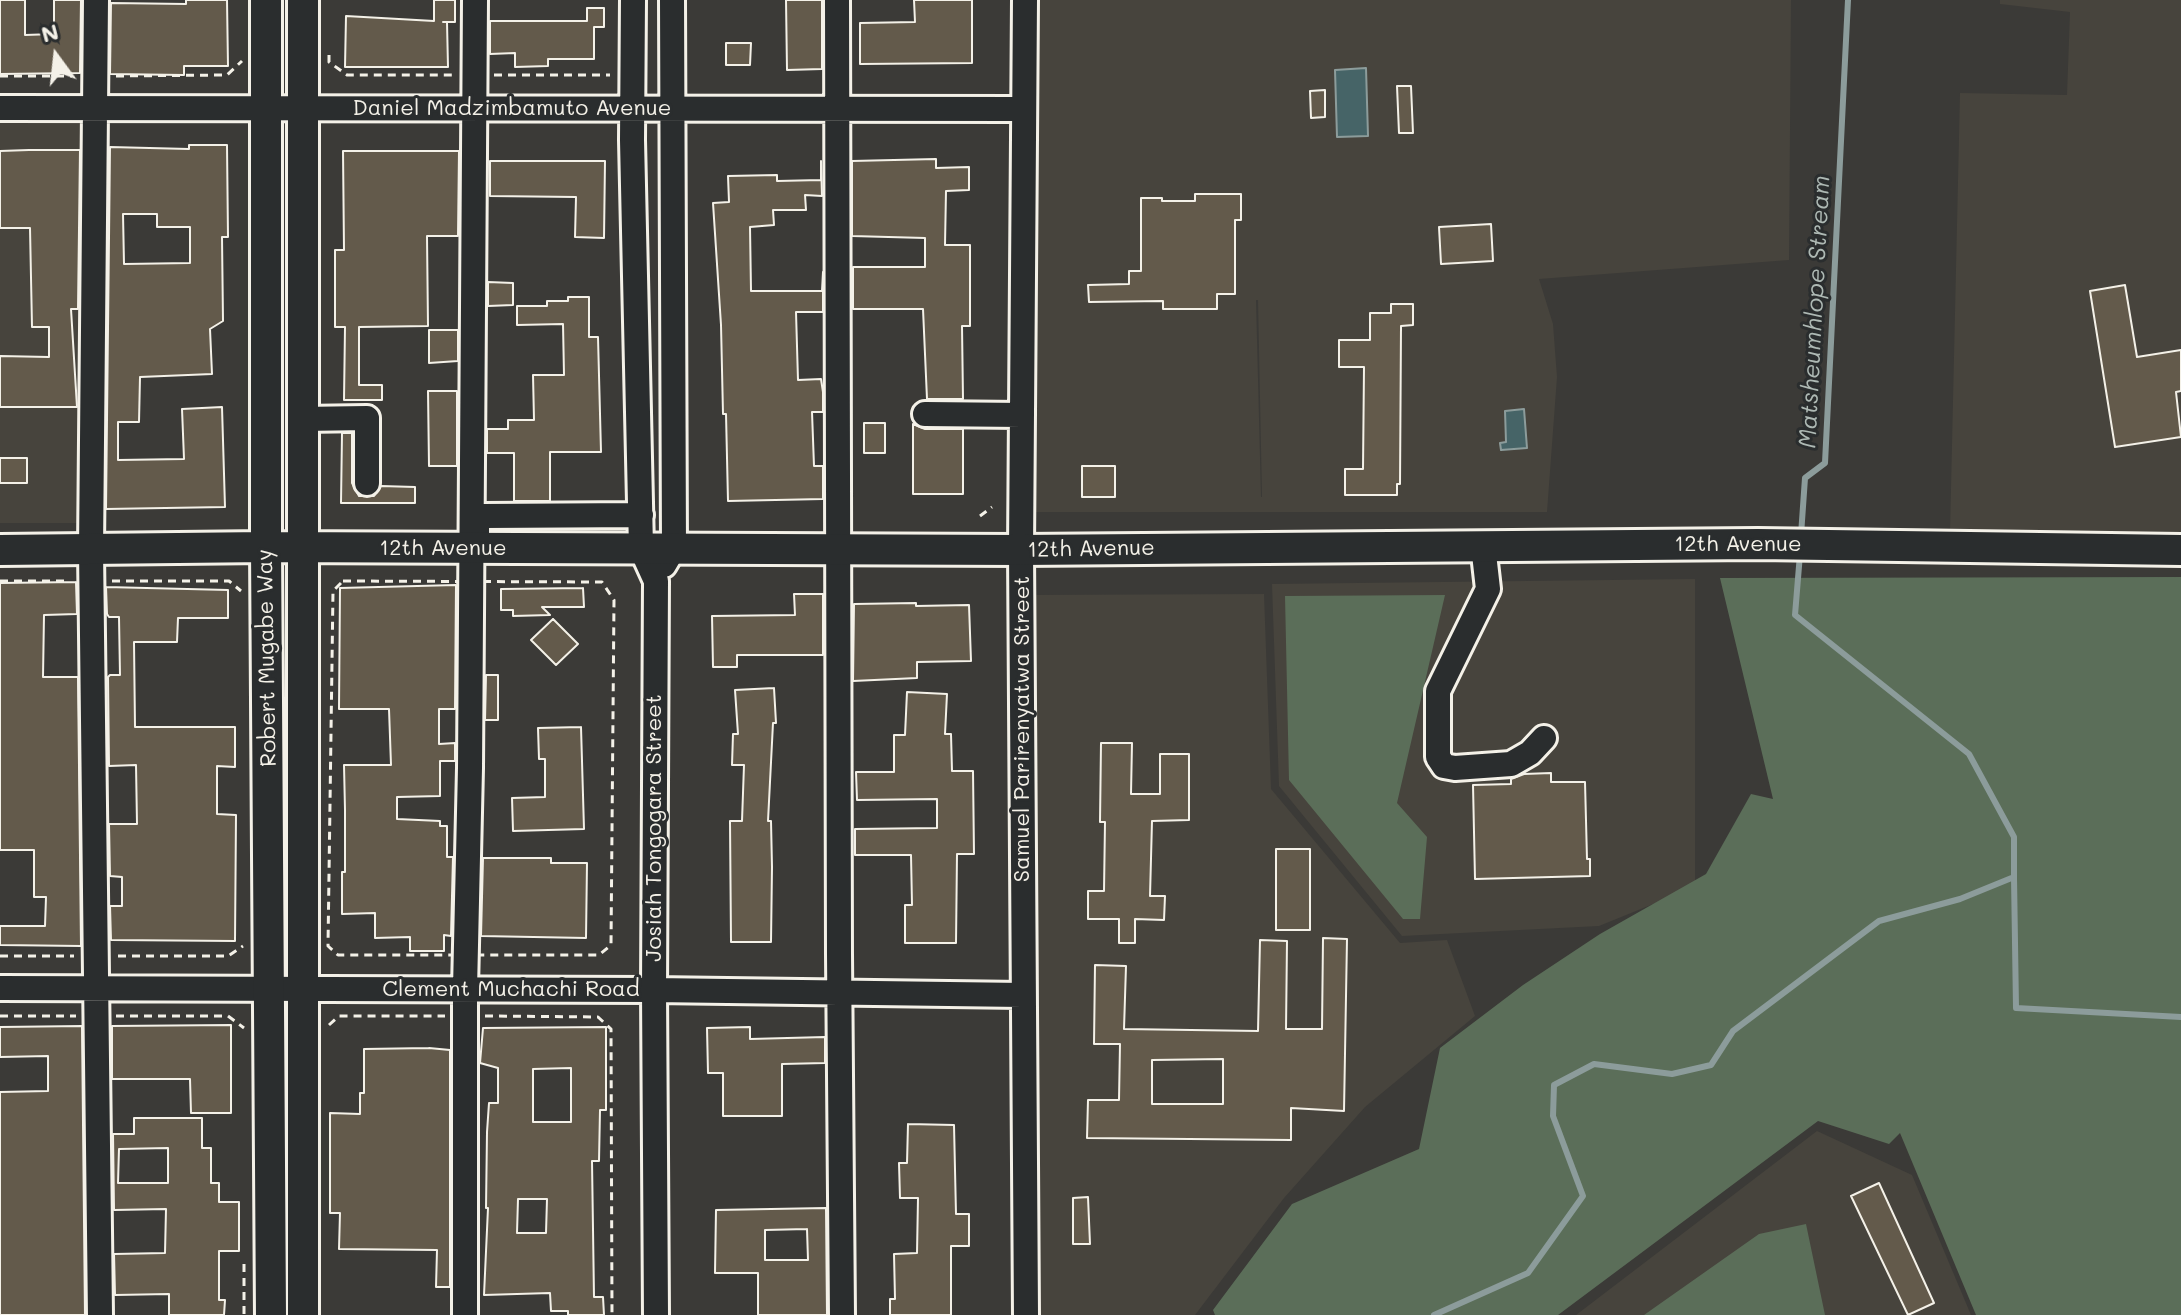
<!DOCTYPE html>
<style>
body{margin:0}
#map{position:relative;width:2181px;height:1315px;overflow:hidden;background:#3b3a37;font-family:Mali,sans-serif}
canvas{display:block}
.north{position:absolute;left:16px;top:16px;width:80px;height:80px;-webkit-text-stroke:6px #2a2d2e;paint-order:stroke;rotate:345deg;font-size:22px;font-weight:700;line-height:32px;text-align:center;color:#f4f1e8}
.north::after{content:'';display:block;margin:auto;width:28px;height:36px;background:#f4f1e8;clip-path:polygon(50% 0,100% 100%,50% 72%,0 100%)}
</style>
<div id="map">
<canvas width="2181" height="1315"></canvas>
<div class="north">N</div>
</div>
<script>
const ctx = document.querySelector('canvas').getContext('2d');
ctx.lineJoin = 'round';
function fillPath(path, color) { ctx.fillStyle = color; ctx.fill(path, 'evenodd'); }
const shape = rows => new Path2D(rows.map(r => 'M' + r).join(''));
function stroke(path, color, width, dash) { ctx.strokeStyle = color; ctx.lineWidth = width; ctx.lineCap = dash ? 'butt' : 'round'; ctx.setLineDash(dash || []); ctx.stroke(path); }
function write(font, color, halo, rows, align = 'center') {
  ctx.font = font + ' Mali,sans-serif'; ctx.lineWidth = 6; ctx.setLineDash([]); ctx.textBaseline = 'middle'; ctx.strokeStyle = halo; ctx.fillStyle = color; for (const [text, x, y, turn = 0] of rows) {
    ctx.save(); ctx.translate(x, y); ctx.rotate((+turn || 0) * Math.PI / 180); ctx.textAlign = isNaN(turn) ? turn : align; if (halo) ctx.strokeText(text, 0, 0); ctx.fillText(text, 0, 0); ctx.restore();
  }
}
const built = shape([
 [1035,0,1791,0,1789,260,1539,279,1553,324,1557,377,1547,512,1026,512],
 [1256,300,1258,300,1262,497,1261,497],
 [2000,0,2181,0,2181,535,1950,532,1960,93,2067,95,2070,12,2000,4],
 [0,120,89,120,89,523,0,523],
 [1695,579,1695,887,1599,926,1402,936,1279,786,1272,584],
 [1264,594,1271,789,1400,943,1447,940,1475,1016,1365,1107,1284,1198,1195,1315,1034,1315,1026,595],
 [1817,1131,1912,1175,1971,1315,1576,1315]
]);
const green = shape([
 [2181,577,2181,1315,1976,1315,1900,1133,1889,1144,1818,1121,1558,1315,1215,1315,1213,1310,1292,1204,1419,1149,1440,1048,1523,985,1600,934,1706,874,1751,794,1773,799,1720,578],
 [1445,595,1397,803,1427,837,1420,919,1403,919,1289,780,1285,596],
 [1806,1224,1825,1315,1644,1315,1759,1234]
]);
const water = shape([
 [1366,68,1368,136,1337,137,1335,70,1366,68],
 [1524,409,1527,448,1501,450,1500,443,1506,442,1505,411,1524,409]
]);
const stream = shape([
 [1801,535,1805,478,1825,463,1848,0],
 [2014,877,2016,1008,2181,1017],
 [1434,1315,1528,1273,1583,1196,1553,1116,1554,1085,1594,1064,1672,1074,1711,1065,1733,1031,1879,921,1960,899,2014,877,2014,837,1969,754,1795,615,1800,554]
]);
const building = shape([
 [0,0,25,0,25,35,54,34,54,0,81,0,80,73,0,74,0,0],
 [186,0,227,0,228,66,184,66,184,75,110,74,111,3,186,4,186,0],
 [434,0,455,0,455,22,443,22,447,22,448,67,345,67,346,16,434,21,434,0],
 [786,0,822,0,822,69,787,70,786,0],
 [914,0,972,0,972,63,860,64,860,23,915,22,914,0],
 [587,8,604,8,604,27,594,27,594,59,548,59,548,66,515,67,515,53,490,54,490,21,587,21,587,8],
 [726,43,751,43,750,65,726,65,726,43],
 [1397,86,1411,86,1413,133,1399,133,1397,86],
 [1325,90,1325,117,1311,118,1310,91,1325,90],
 [189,145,227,145,228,237,222,237,223,321,210,329,212,374,140,377,139,422,118,422,118,460,184,459,182,409,222,407,225,507,106,509,110,147,189,149,189,145],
 [123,214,157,214,157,227,190,227,190,263,124,264,123,214],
 [29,150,80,150,78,309,71,309,77,407,0,407,0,356,49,357,49,327,32,327,30,228,0,228,0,151,29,150],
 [343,151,459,151,458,236,427,236,428,326,359,327,359,385,382,385,382,400,344,400,345,327,335,327,335,250,344,250,343,151],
 [936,159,936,168,969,167,969,190,946,191,945,245,970,245,970,326,962,326,963,399,927,399,923,309,853,309,853,267,925,267,925,238,852,236,852,161,936,159],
 [490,161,605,161,604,238,575,237,576,197,490,196,490,161],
 [821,161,822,196,805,195,806,210,773,210,774,225,750,227,751,291,822,291,823,272,823,312,796,312,798,380,821,379,823,392,823,412,812,412,814,466,823,466,823,499,728,501,726,414,723,414,721,325,713,203,729,202,728,176,777,175,777,181,821,180,821,161],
 [1195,194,1241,194,1241,220,1235,220,1235,294,1217,294,1217,309,1163,309,1163,301,1089,302,1088,285,1129,284,1129,271,1141,271,1141,198,1162,198,1162,201,1195,201,1195,194],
 [1491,224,1493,261,1441,264,1439,227,1491,224],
 [488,282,513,283,513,305,488,306,488,282],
 [2125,285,2137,357,2181,350,2181,391,2176,392,2181,437,2115,447,2090,291,2125,285],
 [568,297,589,297,589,337,598,337,601,452,550,452,550,501,514,501,514,453,487,453,487,429,508,429,508,420,534,420,533,375,564,375,563,324,517,325,517,306,547,306,547,301,568,301,568,297],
 [1391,304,1413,304,1413,325,1401,326,1400,484,1397,484,1397,495,1345,495,1345,469,1363,469,1364,367,1339,367,1339,340,1370,340,1370,313,1391,313,1391,304],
 [429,330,458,330,458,361,429,363,429,330],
 [428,391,457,391,457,466,429,466,428,391],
 [864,423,885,423,885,453,864,453,864,423],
 [913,424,925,429,963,429,963,494,913,494,913,424],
 [342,433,352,433,352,483,359,496,374,496,381,486,415,487,415,503,341,503,342,433],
 [0,458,27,458,27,483,0,483,0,458],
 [1082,466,1115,466,1115,497,1082,497,1082,466],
 [76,582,77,614,44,615,43,677,78,677,81,946,0,945,0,926,45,926,46,897,34,897,34,850,0,850,0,583,76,582],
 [456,585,455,709,439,709,439,744,455,743,455,761,440,761,440,796,397,797,397,819,440,821,440,826,447,826,447,857,453,857,451,936,444,935,444,951,410,951,410,937,375,938,375,913,342,914,342,872,345,872,345,810,344,765,391,765,389,709,339,709,340,588,456,585],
 [106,587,228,590,228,618,178,618,177,642,134,642,135,727,235,727,235,767,217,766,217,814,236,815,235,941,111,940,110,906,122,906,122,877,110,876,109,824,137,824,136,765,109,766,108,677,110,675,120,675,119,617,109,617,107,614,106,587],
 [583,588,584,607,542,607,550,615,513,616,513,610,501,610,501,589,583,588],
 [794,594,823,594,823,655,737,655,737,667,713,667,712,616,795,615,794,594],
 [916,603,916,606,969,605,971,661,917,662,917,678,853,681,854,604,916,603],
 [553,619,578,644,556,665,531,640,553,619],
 [486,675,498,675,498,720,485,720,486,675],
 [774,688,776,723,773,723,768,821,771,821,772,867,771,942,731,942,730,821,742,821,744,765,732,765,733,734,738,734,735,690,774,688],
 [907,692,947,694,945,734,951,734,952,771,973,771,974,854,957,854,956,943,905,943,905,905,912,905,911,855,855,855,855,829,937,828,937,799,857,800,856,772,894,772,894,735,905,735,907,692],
 [581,727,584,829,513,831,512,798,545,797,545,759,539,759,538,728,581,727],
 [1101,743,1132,743,1131,794,1160,794,1160,754,1189,754,1189,820,1152,821,1150,896,1165,896,1164,920,1135,919,1135,943,1119,943,1119,919,1088,919,1088,891,1104,891,1105,822,1100,822,1101,743],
 [1551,773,1551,782,1585,782,1587,859,1590,859,1590,876,1475,879,1473,785,1511,784,1511,779,1524,774,1551,773],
 [1276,849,1310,849,1310,930,1276,930,1276,849],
 [483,858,551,858,551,863,587,863,586,938,481,936,483,858],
 [1323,938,1347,939,1344,1111,1291,1108,1291,1140,1087,1138,1088,1100,1119,1100,1120,1044,1094,1044,1095,965,1126,966,1124,1029,1258,1031,1260,940,1287,941,1286,1029,1322,1029,1323,938],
 [1223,1059,1223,1104,1152,1104,1152,1060,1223,1059],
 [231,1025,231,1113,191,1113,190,1079,112,1079,112,1026,231,1025],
 [82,1026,85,1315,0,1315,0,1092,48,1091,48,1056,0,1057,0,1027,82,1026],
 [606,1027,606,1110,600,1110,599,1161,592,1161,594,1297,603,1297,604,1315,568,1315,568,1311,551,1311,550,1293,484,1295,488,1208,486,1208,487,1132,489,1103,498,1103,498,1068,480,1063,483,1028,606,1027],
 [571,1068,571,1122,533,1122,533,1069,571,1068],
 [518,1199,547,1199,546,1233,517,1233,518,1199],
 [750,1027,750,1039,825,1037,825,1063,782,1064,782,1116,723,1116,723,1073,708,1073,707,1028,750,1027],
 [429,1048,450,1050,450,1287,436,1287,437,1250,339,1249,340,1213,330,1213,330,1113,360,1114,360,1093,364,1093,364,1049,429,1048],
 [134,1118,202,1118,202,1148,211,1148,211,1183,219,1183,219,1202,239,1202,239,1251,219,1251,219,1300,225,1300,224,1315,169,1315,169,1294,115,1295,114,1254,165,1253,166,1209,114,1210,113,1134,134,1134,134,1118],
 [168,1148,168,1183,118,1183,119,1149,168,1148],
 [908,1124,954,1125,956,1214,969,1214,969,1246,951,1246,951,1315,890,1315,890,1299,895,1299,894,1254,917,1253,918,1198,900,1198,899,1163,907,1163,908,1124],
 [1879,1183,1934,1303,1908,1315,1851,1196,1879,1183],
 [1088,1197,1090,1244,1073,1244,1073,1198,1088,1197],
 [826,1208,827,1315,758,1315,758,1273,715,1273,716,1210,826,1208],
 [807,1229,808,1260,765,1260,765,1230,807,1229]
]);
const path = shape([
 [329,55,329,62,347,75,454,75],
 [494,75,610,75],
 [0,76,72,76],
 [116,76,227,75,242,61],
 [980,516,992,507],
 [0,581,68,581],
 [112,581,229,581,241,591],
 [343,581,602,582,614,600,611,945,599,955,338,955,328,946,333,591,343,581],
 [0,956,74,956],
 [118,956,228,956,243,946],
 [0,1016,76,1016],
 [116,1016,228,1016,244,1028],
 [485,1016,598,1017,611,1029,612,1315],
 [329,1025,339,1016,445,1016],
 [244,1264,244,1315]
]);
const minor = shape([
 [96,0,91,550,100,1315],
 [633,0,632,140,641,548,656,581,654,990,656,1315],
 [837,0,839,954,842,1315],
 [1025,0,1021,550,1026,1315],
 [0,108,1023,109],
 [925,414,1022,415],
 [302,419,367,418,367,483],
 [477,542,477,523,484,516,641,515],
 [1483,545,1488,589,1438,691,1438,757,1444,766,1455,768,1511,764,1530,753,1544,738],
 [664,565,674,548,672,0],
 [0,988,654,990,1022,995],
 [465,1315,465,989,470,768,475,0]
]);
const major = shape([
 [266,0,266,547,271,1315],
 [0,550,266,547,1021,550,1758,544,2181,550],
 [303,1315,303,0]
]);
const streetNames = [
 ["Daniel Madzimbamuto Avenue",512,108],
 ["12th Avenue",1738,544],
 ["12th Avenue",443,548],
 ["12th Avenue",1091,549,-1],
 ["Robert Mugabe Way",267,658,-91],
 ["Samuel Parirenyatwa Street",1022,729,-90],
 ["Josiah Tongogara Street",654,828,-90],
 ["Clement Muchachi Road",511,989]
];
const waterNames = [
 ["Matsheumhlope Stream",1815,312,-87]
];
fillPath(built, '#47443d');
fillPath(green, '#5b6e59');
fillPath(water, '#466467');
stroke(water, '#8c9c9b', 2);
stroke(stream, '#8c9c9b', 6);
fillPath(building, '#635a4b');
stroke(building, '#f4f1e8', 2);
stroke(minor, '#f4f1e8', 30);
stroke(major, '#f4f1e8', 36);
stroke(path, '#f4f1e8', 3, [8, 6]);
stroke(minor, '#2a2d2e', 24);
stroke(major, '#2a2d2e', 30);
write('22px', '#f4f1e8', '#2a2d2e', streetNames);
write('italic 24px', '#aeb9b4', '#2a2d2e', waterNames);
</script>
